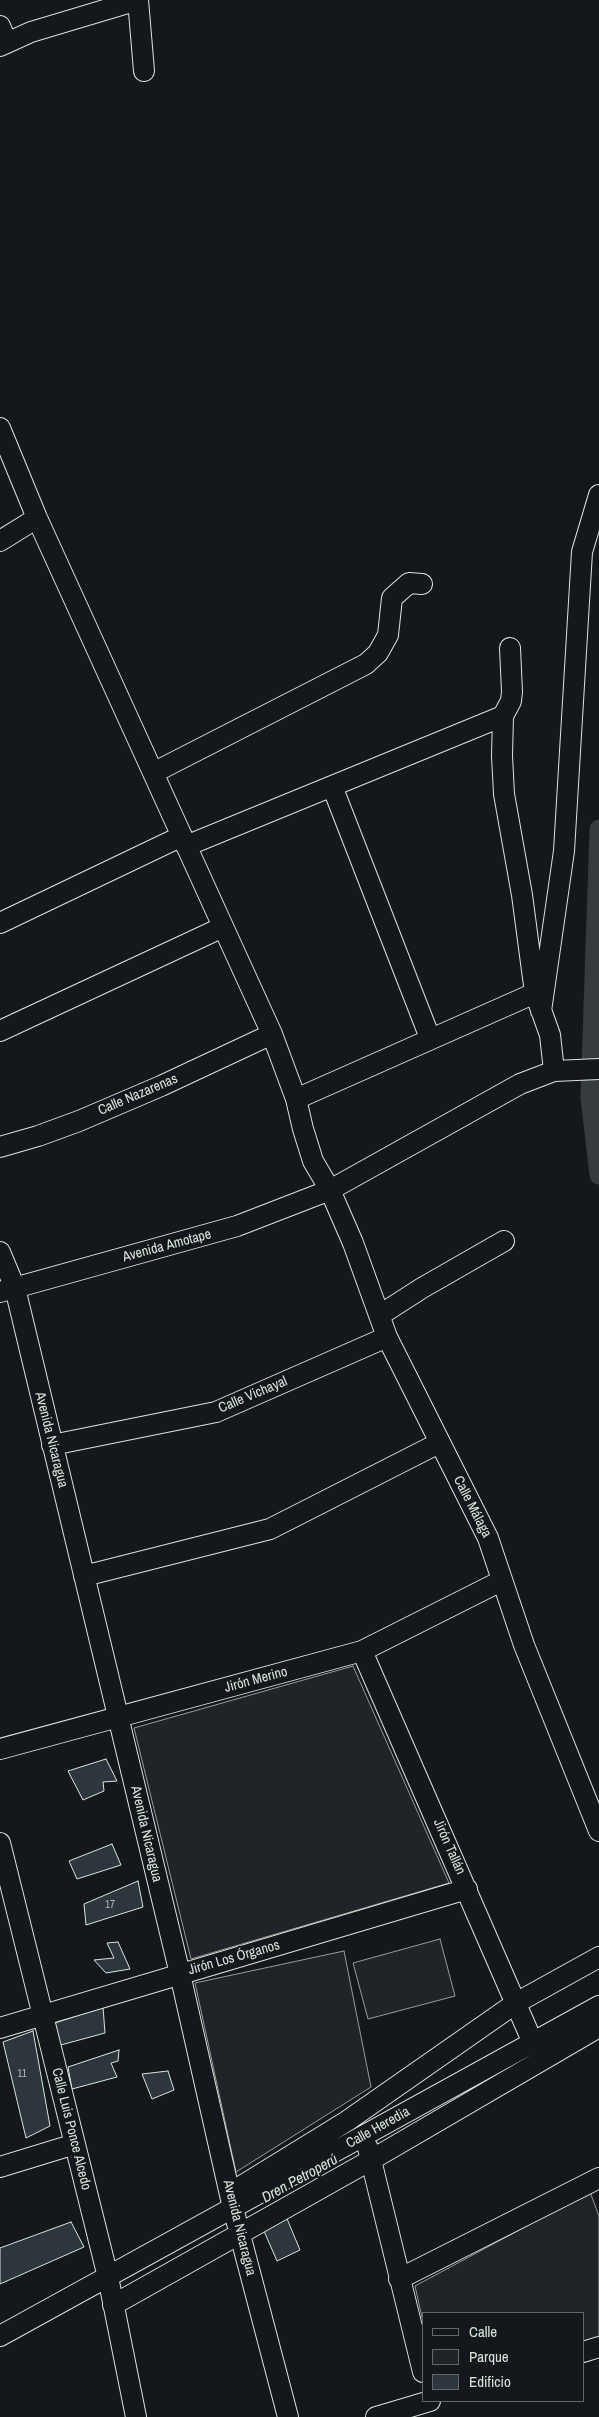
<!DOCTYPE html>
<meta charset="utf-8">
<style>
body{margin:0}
#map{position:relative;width:599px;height:2417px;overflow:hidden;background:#14181c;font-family:"Archivo Narrow",sans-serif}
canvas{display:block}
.legend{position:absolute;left:422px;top:2312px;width:162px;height:90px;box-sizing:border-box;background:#14181c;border:1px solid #626a69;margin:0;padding:6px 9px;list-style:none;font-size:15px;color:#d8e6dc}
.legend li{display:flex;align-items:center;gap:10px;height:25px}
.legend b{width:25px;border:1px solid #626a69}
</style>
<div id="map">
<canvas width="599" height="2417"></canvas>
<ul class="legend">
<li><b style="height:6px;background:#14181c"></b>Calle</li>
<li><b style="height:14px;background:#202428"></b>Parque</li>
<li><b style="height:14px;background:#2c363c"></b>Edificio</li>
</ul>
</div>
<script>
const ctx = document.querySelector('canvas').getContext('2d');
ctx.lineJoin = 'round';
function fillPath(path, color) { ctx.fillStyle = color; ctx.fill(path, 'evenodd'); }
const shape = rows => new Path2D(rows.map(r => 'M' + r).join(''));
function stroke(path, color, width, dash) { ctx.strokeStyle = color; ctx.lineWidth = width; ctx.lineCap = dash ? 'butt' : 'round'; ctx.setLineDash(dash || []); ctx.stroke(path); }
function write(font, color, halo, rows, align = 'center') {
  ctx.font = font + ' "Archivo Narrow",sans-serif'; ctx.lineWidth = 4; ctx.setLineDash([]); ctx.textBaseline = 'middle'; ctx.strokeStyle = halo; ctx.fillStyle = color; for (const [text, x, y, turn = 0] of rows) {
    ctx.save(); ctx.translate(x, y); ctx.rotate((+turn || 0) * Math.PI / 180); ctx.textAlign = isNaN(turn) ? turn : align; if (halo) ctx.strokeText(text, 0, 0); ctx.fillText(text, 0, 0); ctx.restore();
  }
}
const green = shape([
 [353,1666,449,1883,191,1959,134,1728,353,1666],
 [440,1939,455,1996,368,2019,353,1963,440,1939],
 [344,1951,371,2087,236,2172,195,1983,344,1951],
 [590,2192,599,2216,599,2337,583,2343,583,2313,423,2313,423,2322,415,2286,590,2192]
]);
const canal = shape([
 [599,829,590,1098,599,1175]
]);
const building = shape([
 [106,1759,117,1781,103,1782,104,1791,83,1800,68,1771,106,1759],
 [112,1844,121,1865,77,1879,69,1861,112,1844],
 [138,1881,143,1907,86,1925,84,1904,138,1881],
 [118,1942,130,1969,106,1973,94,1960,114,1958,107,1943,118,1942],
 [103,2007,105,2033,57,2046,55,2023,103,2007],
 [33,2031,50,2126,26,2138,3,2042,33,2031],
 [119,2050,118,2061,111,2063,117,2077,72,2089,68,2067,119,2050],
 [168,2071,174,2090,152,2099,142,2074,168,2071],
 [285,2214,300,2250,277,2261,264,2231,285,2214],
 [71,2222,84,2247,0,2284,0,2248,71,2222]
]);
const minor = shape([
 [138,0,144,71],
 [0,26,7,43],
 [0,46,31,32,138,0],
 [0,428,37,518,272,1034,296,1099,303,1129,313,1161,330,1190,353,1243,387,1337,488,1538,524,1645,599,1831],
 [0,541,37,518],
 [510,648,512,692,511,701,503,716,502,756,504,794,522,895,535,993,550,1035,554,1071],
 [153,773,366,664,378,653,388,635,392,598,409,583,422,584],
 [332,786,430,1038],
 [186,846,503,716],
 [0,923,182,836],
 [541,1011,564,851,582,552,599,495],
 [0,1031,223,927],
 [296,1099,535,993],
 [0,1147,38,1136,79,1121,161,1086,272,1034],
 [0,1252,15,1288,180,1974,233,2208,288,2417],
 [0,1292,237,1226,330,1190,520,1084,554,1071,599,1069],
 [380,1315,422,1288,504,1241],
 [52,1445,216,1412,387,1337],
 [84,1576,270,1529,439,1443],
 [362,1651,533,2043],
 [0,1749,362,1651,501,1581],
 [0,1843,108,2277,136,2417],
 [0,2028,467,1889],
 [368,2148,423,2372],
 [0,2167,75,2144],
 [230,2193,347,2121,516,2003,599,1957],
 [399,2279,599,2178],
 [113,2305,371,2160,599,2027],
 [0,2336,599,2006],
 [583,2352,599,2347],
 [376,2417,430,2401]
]);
const numberNames = [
 ["17",110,1905],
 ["11",22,2074]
];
const streetNames = [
 ["Calle Nazarenas",138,1095,-23],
 ["Avenida Amotape",167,1246,-15],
 ["Calle Vichayal",253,1395,-23],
 ["Avenida Nicaragua",51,1440,76],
 ["Calle Málaga",472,1507,63],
 ["Jirón Merino",256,1680,-15],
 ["Avenida Nicaragua",146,1834,77],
 ["Jirón Tallán",449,1847,66],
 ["Jirón Los Órganos",234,1958,-16],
 ["Calle Heredia",378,2128,-29],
 ["Calle Luis Ponce Alcedo",71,2129,76],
 ["Avenida Nicaragua",239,2228,76]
];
const waterNames = [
 ["Dren Petroperú",300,2179,-29]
];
fillPath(green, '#202428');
stroke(green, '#939e99', 1);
stroke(canal, '#363b3e', 19);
fillPath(building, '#2c363c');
stroke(building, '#d8e6dc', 1);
stroke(minor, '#d8e6dc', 22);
stroke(minor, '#14181c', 20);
write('11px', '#adbab4', null, numberNames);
write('14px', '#d8e6dc', '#14181c', streetNames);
write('italic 15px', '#d8e6dc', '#14181c', waterNames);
</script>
